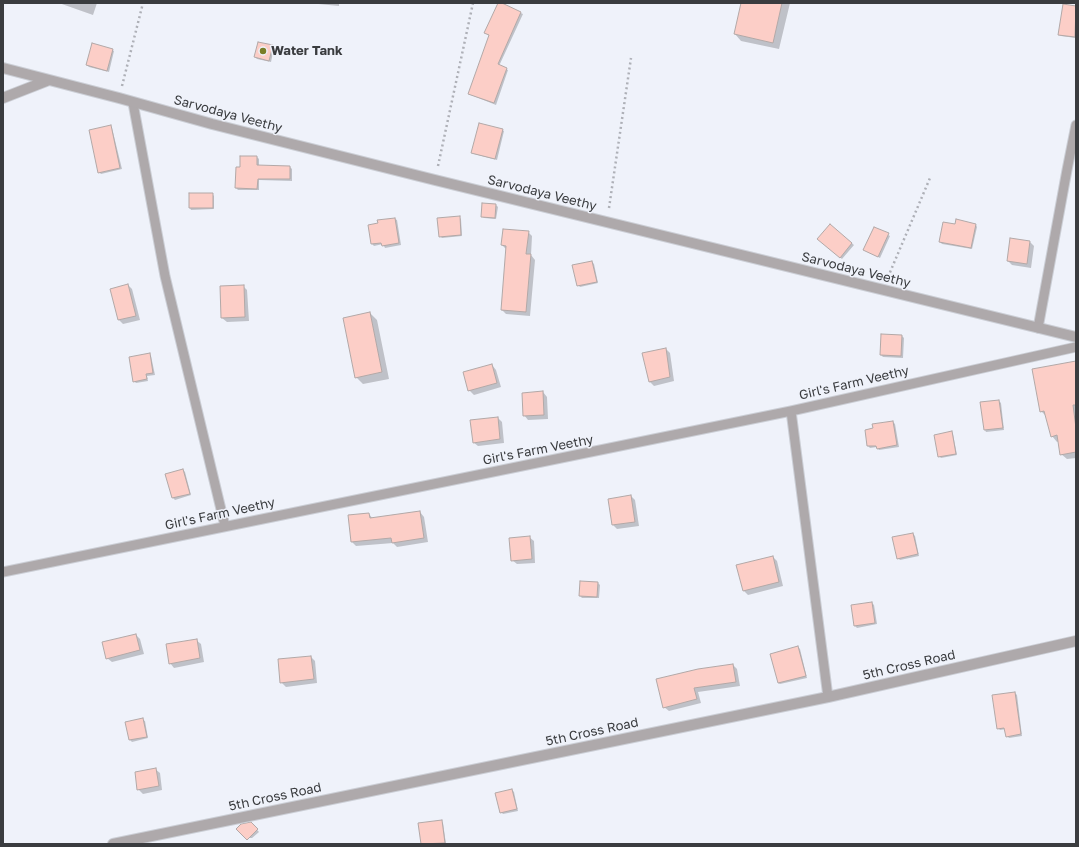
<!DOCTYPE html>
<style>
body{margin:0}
#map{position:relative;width:1079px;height:847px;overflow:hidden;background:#eff2fa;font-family:"Golos Text",sans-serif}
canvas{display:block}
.frame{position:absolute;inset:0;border:4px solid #3a3c3f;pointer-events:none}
</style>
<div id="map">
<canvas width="1079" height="847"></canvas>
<div class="frame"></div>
</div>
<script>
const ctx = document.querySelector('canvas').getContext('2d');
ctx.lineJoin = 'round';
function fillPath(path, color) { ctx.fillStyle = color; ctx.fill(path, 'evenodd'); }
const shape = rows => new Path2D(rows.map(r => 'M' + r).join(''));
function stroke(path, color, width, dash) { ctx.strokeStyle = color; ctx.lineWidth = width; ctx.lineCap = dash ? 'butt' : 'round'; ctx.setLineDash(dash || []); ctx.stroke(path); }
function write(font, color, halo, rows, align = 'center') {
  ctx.font = font + ' "Golos Text",sans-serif'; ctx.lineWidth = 3; ctx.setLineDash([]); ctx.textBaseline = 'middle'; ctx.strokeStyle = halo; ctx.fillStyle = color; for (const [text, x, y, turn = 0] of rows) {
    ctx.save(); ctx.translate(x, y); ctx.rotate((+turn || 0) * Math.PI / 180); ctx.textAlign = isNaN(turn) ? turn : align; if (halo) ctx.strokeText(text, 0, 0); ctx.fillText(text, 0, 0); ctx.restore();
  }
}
const shadow = shape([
 [59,3,97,3,93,15],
 [308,3,339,3,339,6],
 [499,3,523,14,499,66,508,70,496,105,471,95,469,94,490,36,485,33],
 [742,3,790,3,779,49,741,41,735,34],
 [1063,5,1076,7,1076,38,1061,36,1059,35],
 [272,46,274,48,271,62,257,59,255,57],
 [112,50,114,51,109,72,89,67,87,65],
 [110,126,112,128,122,169,101,174,99,172],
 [502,130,504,131,497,160,474,154,472,153],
 [257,157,259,159,259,166,290,167,292,169,292,181,259,180,259,190,238,190,236,188,241,168],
 [212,194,214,196,214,209,191,210,190,208],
 [496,205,498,207,496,219,484,218,482,216],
 [459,217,461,219,462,236,442,238,440,236],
 [395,219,397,220,401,245,385,248,383,244,374,246,372,244],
 [830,225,854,245,842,259,820,241],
 [956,225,976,225,977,227,972,249,942,244,940,242],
 [875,228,890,236,880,258,865,250],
 [528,232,532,236,531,255,535,260,530,316,506,314,502,310,507,250,502,245],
 [1011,239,1030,242,1034,246,1031,268,1012,265,1008,261],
 [592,262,594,264,598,283,580,287,578,285],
 [128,285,132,289,140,320,123,324,119,320],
 [243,286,247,290,249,321,227,322,222,318,221,287],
 [370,313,377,320,389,379,363,384,356,377],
 [902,336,904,338,903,358,883,357,881,355],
 [666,349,670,353,674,381,654,386,650,382],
 [149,354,151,356,155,375,147,376,148,381,136,383,134,381],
 [1076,362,1076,458,1067,459,1061,454,1059,441,1057,442,1052,436,1047,417,1041,411],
 [492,365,496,370,501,387,474,395,469,390],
 [543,392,547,397,548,419,528,420,524,415],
 [999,401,1001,403,1004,430,986,432,985,430,981,403],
 [498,418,502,422,504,443,478,446,473,442],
 [893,422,895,424,899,447,879,450,877,447,870,448,868,446],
 [952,432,953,434,957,455,941,458,939,456],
 [183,470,185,472,191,495,175,500,173,498],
 [631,496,635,500,639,526,617,529,613,525],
 [420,512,424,517,428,542,397,547,393,543,356,546,352,542,369,514,373,519],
 [913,534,915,536,919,556,900,560,898,558],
 [529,537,534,541,535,563,517,564,512,560],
 [773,557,777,561,783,586,748,595,744,591],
 [598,583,600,585,599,598,582,598,580,596],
 [872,603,874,605,877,624,857,628,855,626,852,606],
 [136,635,140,639,144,654,112,662,107,658],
 [196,640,201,644,204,662,174,668,170,663],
 [798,647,800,649,807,678,780,684,778,683],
 [311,657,315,661,317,683,286,687,281,682],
 [733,665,737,669,740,686,698,692,701,703,669,711,664,707,658,680],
 [1015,693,1017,695,1022,736,1009,738,1007,736,1006,729,1000,730,998,728],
 [143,720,145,721,148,738,132,742,130,740],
 [155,769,160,773,162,790,143,794,138,789],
 [512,790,514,792,518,811,503,814,501,812],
 [441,821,443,823,446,844,422,844,419,824],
 [251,823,259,832,252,838,247,838]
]);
const building = shape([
 [498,3,502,3,521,12,498,64,507,68,494,103,468,94,489,35,484,33,498,3],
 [741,3,782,3,773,43,734,34,741,3],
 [1063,4,1076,6,1075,37,1058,35,1063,4],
 [258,42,273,45,269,61,254,57,258,42],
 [92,43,113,49,107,71,86,65,92,43],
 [479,123,503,129,495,159,471,153,479,123],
 [111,125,120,168,98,173,89,130,111,125],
 [240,156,257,156,257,165,290,166,290,179,258,179,257,189,235,188,236,167,240,167,240,156],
 [189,193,213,193,213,208,189,208,189,193],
 [482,203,496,204,495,218,481,217,482,203],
 [460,216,461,235,439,237,437,218,460,216],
 [395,218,399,243,382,246,381,243,371,244,368,225,378,223,377,220,395,218],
 [956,219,976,224,971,248,939,242,943,222,955,224,956,219],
 [830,224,852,243,840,258,817,239,830,224],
 [874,227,889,233,878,257,863,250,874,227],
 [503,229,529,231,526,254,531,254,526,312,501,310,506,246,501,245,503,229],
 [1010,238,1030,241,1027,264,1007,261,1010,238],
 [592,261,597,282,577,286,572,265,592,261],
 [128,284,136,316,118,320,110,289,128,284],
 [244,285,245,317,221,318,220,286,244,285],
 [370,312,382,372,355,378,343,318,370,312],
 [881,334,902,335,901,356,880,355,881,334],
 [666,348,670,377,649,382,642,353,666,348],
 [150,353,153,373,146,374,147,379,133,382,129,357,150,353],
 [1076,361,1076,405,1073,405,1076,428,1076,452,1060,455,1057,435,1051,437,1044,411,1040,412,1032,369,1076,361],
 [492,364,497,383,468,391,463,372,492,364],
 [543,391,544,415,523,416,522,393,543,391],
 [999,400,1003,428,984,430,980,402,999,400],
 [498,417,500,439,473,443,470,420,498,417],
 [893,421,897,445,877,449,876,446,867,446,865,430,873,428,872,424,893,421],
 [952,431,956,454,938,457,934,435,952,431],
 [183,469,190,494,172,498,165,474,183,469],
 [631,495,635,522,612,525,608,499,631,495],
 [420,511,424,538,392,543,391,538,351,542,348,515,369,513,370,518,420,511],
 [913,533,918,554,897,559,892,537,913,533],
 [530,536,532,559,511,561,509,538,530,536],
 [773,556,779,582,743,591,736,565,773,556],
 [580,581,598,582,597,597,579,596,580,581],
 [872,602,875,623,854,626,851,605,872,602],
 [136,634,140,650,106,659,102,642,136,634],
 [197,639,200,658,169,664,166,644,197,639],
 [798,646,806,676,778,683,770,654,798,646],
 [311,656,314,679,280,683,278,659,311,656],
 [733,664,736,682,694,688,697,699,663,708,656,679,698,669,733,664],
 [1015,692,1021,734,1006,737,1004,728,997,729,992,695,1015,692],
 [143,718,147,737,129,740,125,722,143,718],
 [156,768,159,786,137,790,135,772,156,768],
 [512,789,517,809,500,813,495,793,512,789],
 [442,820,445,843,421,844,418,823,442,820],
 [251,822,258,829,247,840,236,829,241,824,251,822]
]);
const path = shape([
 [122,86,143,3],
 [438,166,473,3],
 [609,208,631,58],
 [888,277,930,178]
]);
const service = shape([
 [133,103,165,276,225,526],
 [1038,328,1067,170,1076,125],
 [791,411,828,697],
 [3,572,791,411,1076,347]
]);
const minor = shape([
 [3,68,119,98,212,124,435,180,1076,337],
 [3,98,49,80],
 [113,844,828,697,1076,641]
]);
const markers = [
 [263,51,4,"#797e28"]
];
const poiNames = [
 ["Water Tank",271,51]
];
const streetNames = [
 ["Sarvodaya Veethy",228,114,15],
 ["Sarvodaya Veethy",542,193,14],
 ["Sarvodaya Veethy",856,270,14],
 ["Girl's Farm Veethy",854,383,-13],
 ["Girl's Farm Veethy",538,450,-11],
 ["Girl's Farm Veethy",220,514,-12],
 ["5th Cross Road",909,665,-13],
 ["5th Cross Road",592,732,-12],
 ["5th Cross Road",275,797,-12]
];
fillPath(shadow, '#0003');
fillPath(building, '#fccec7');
stroke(building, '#b2a8a7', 1);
stroke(service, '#cbced5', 11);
stroke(minor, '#cbced5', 12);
stroke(path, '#aeb0b7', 2.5, [2, 3]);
stroke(service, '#aea9ab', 9);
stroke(minor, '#aea9ab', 10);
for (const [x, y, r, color] of markers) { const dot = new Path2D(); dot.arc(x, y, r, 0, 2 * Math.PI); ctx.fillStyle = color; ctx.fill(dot); stroke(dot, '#eff2fa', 1.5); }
write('bold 13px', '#3a3c3f', '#eff2fa', poiNames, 'left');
write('13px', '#3a3c3f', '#eff2fa', streetNames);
</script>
